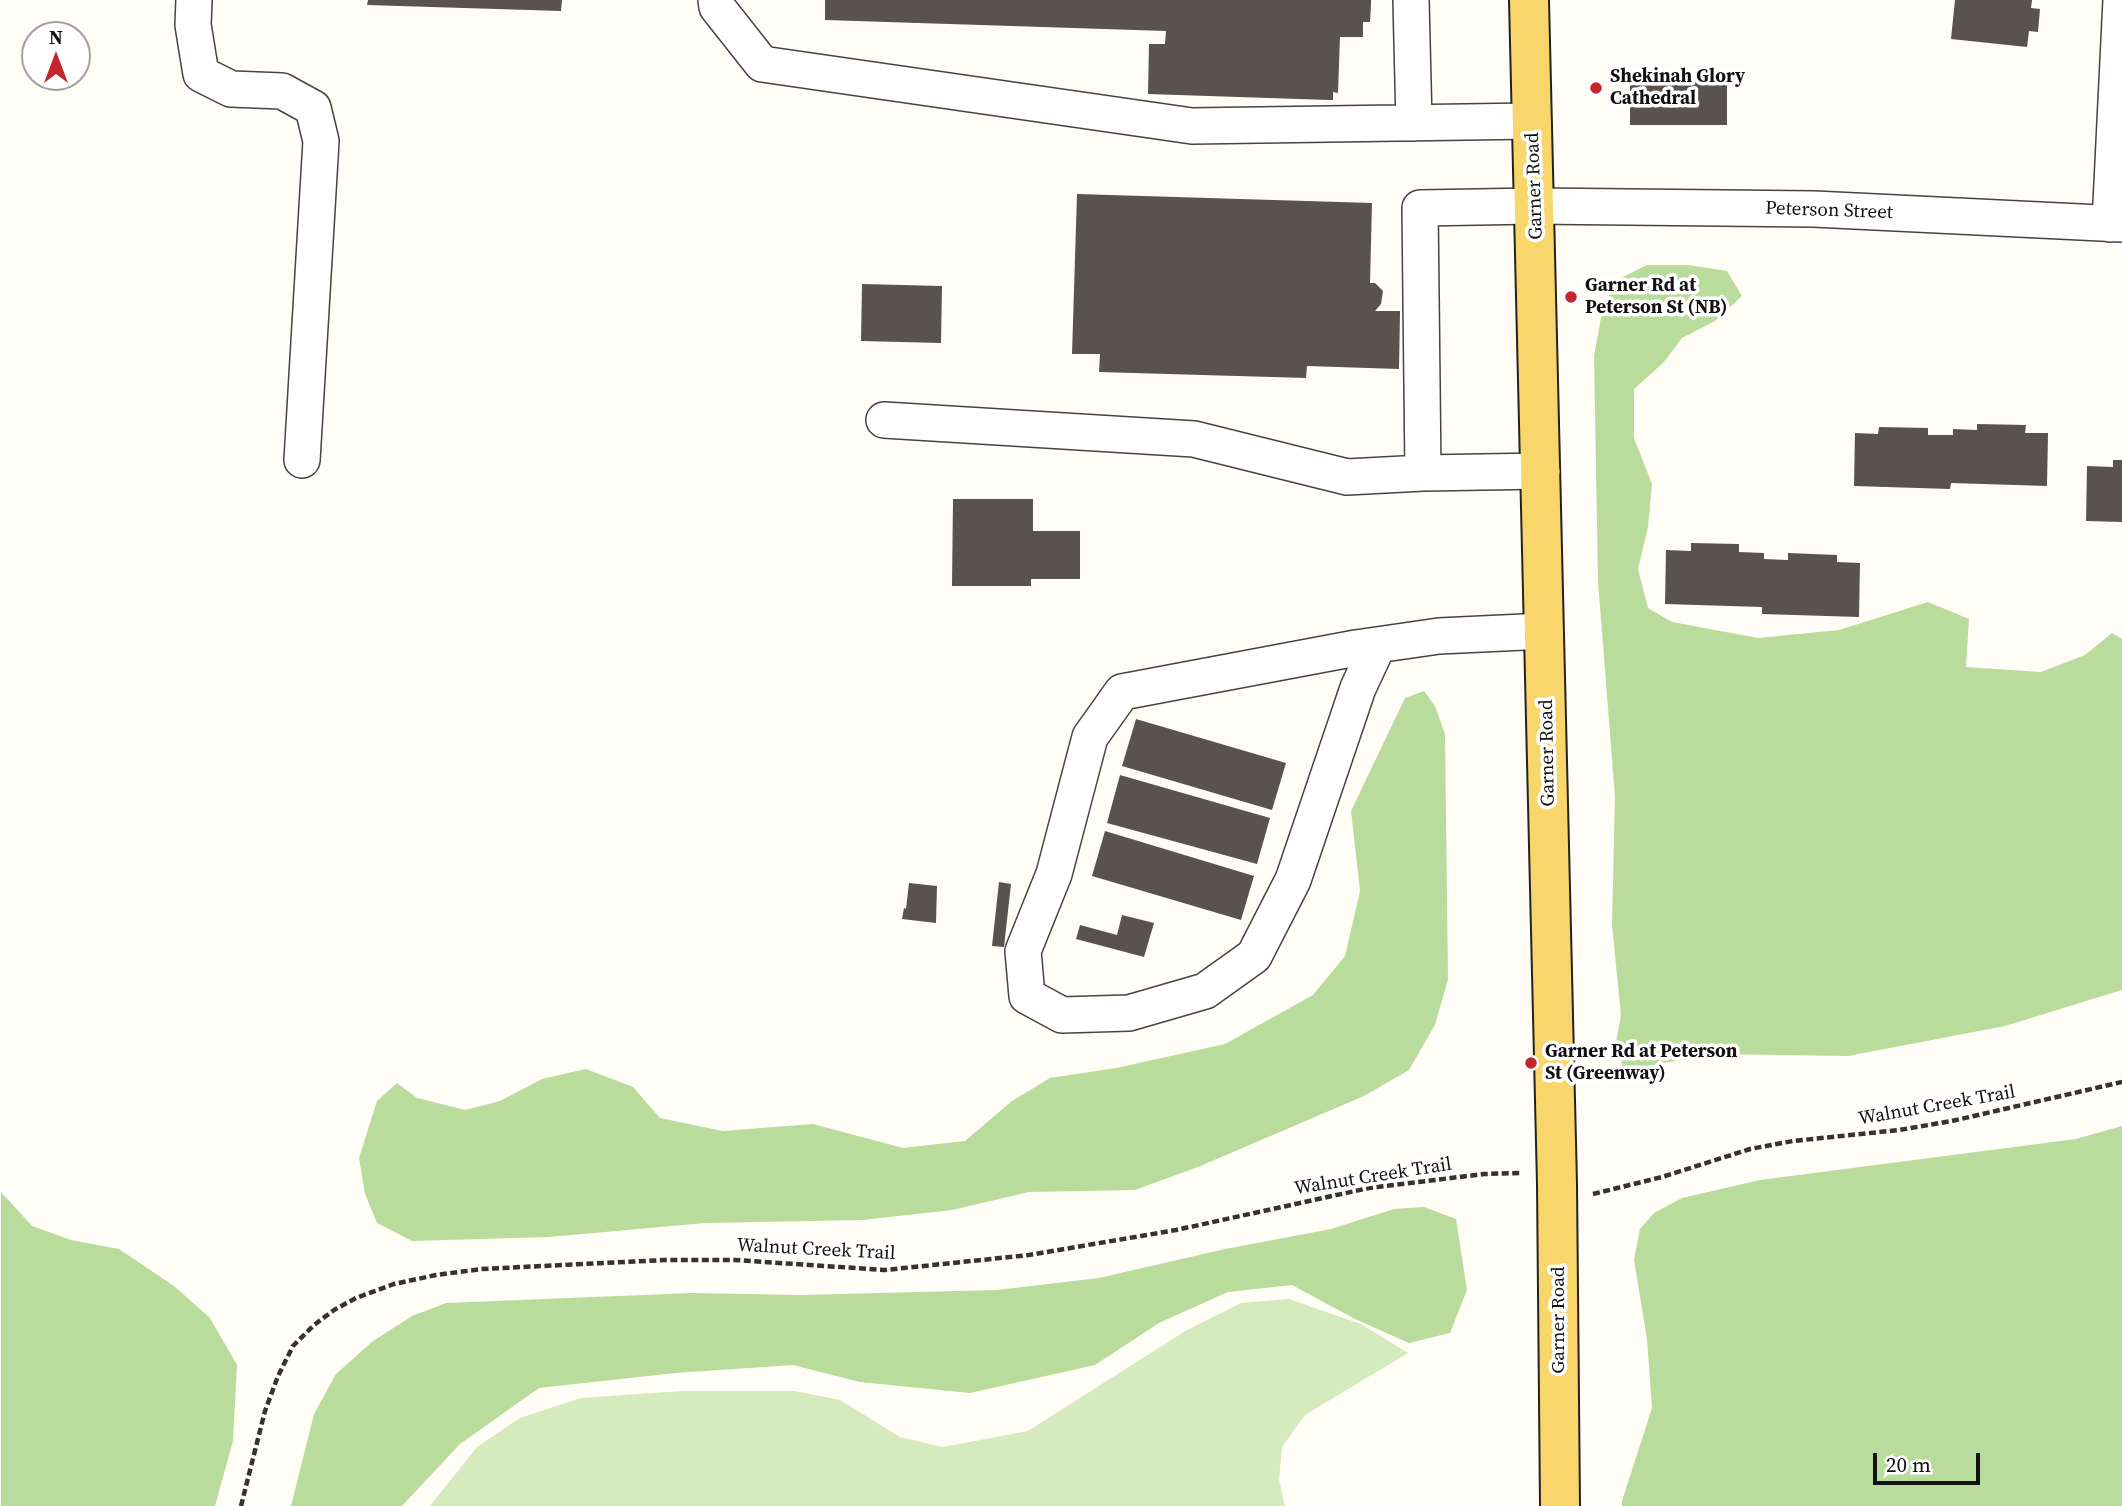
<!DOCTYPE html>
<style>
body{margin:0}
#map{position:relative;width:2122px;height:1506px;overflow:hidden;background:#fffdf5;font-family:"Source Serif 4",serif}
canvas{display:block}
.north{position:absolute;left:21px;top:21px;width:70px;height:70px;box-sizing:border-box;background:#fff;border:2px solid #a0a0a0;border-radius:50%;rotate:0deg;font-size:19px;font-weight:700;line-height:28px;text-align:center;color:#111}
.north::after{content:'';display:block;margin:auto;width:24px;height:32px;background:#c4262e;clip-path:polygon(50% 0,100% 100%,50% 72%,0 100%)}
.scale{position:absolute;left:1873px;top:1453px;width:107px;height:32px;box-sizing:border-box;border:4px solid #111;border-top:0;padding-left:9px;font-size:21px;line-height:24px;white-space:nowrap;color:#111;-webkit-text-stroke:5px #fff;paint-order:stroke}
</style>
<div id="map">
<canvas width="2122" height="1506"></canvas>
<div class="north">N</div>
<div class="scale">20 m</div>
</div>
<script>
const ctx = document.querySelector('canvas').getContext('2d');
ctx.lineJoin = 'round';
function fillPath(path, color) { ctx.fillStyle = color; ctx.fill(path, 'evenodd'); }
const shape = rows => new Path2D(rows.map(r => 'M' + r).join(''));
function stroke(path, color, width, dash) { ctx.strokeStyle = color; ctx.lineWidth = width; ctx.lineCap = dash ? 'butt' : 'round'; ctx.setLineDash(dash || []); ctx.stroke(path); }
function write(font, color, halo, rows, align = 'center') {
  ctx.font = font + ' "Source Serif 4",serif'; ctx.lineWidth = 7; ctx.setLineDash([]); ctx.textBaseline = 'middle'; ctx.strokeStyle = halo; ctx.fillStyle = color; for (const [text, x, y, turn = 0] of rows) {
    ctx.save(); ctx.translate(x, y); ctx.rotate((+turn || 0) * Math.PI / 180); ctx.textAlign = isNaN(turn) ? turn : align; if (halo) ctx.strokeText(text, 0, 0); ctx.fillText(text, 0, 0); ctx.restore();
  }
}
const green = shape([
 [1289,1299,1361,1324,1408,1353,1305,1415,1282,1447,1279,1480,1285,1506,430,1506,477,1447,520,1418,581,1398,682,1391,795,1391,840,1400,900,1437,943,1447,1028,1431,1187,1330,1241,1303]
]);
const forest = shape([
 [1647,265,1688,265,1727,271,1742,296,1715,321,1682,338,1664,362,1634,389,1634,438,1652,484,1648,527,1638,569,1648,608,1672,622,1758,638,1839,630,1928,602,1969,619,1966,667,2041,672,2085,655,2112,633,2122,639,2122,990,2005,1026,1848,1056,1713,1054,1647,1066,1623,1068,1616,1042,1621,1016,1612,924,1615,797,1598,581,1594,356,1602,312,1615,281],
 [1424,691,1435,706,1445,734,1448,979,1435,1025,1409,1070,1364,1096,1198,1167,1135,1190,1029,1192,952,1210,863,1220,705,1223,549,1237,412,1241,377,1223,365,1194,359,1158,377,1101,397,1083,417,1098,465,1110,500,1101,542,1079,586,1069,633,1087,660,1118,723,1131,813,1124,903,1148,965,1141,1012,1101,1050,1078,1116,1068,1225,1044,1313,995,1345,956,1360,891,1351,811,1405,698],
 [2122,1126,2122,1506,1622,1506,1622,1501,1652,1408,1647,1339,1634,1260,1640,1229,1654,1213,1682,1198,1760,1180,2076,1139],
 [1,1192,32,1226,71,1240,119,1249,174,1286,210,1318,237,1365,233,1441,215,1506,1,1506],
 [1424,1207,1456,1219,1467,1290,1450,1333,1409,1343,1355,1319,1292,1285,1228,1292,1159,1323,1095,1365,970,1393,860,1382,793,1365,675,1373,539,1388,460,1444,402,1506,291,1506,314,1414,336,1374,373,1341,412,1316,446,1303,692,1293,801,1295,997,1290,1099,1278,1225,1249,1331,1229,1394,1209]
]);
const building = shape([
 [368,0,562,0,561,11,367,5],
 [825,0,1371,0,1371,5,1370,22,1363,22,1363,37,1340,37,1338,93,1333,92,1333,100,1329,100,1148,94,1149,44,1165,44,1166,31,825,20],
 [1955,0,2032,0,2031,8,2040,9,2038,32,2029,31,2027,47,1951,39],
 [1630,77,1727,77,1727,125,1630,125],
 [1077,194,1372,203,1370,283,1375,283,1383,291,1381,304,1375,311,1400,311,1399,369,1307,366,1306,378,1099,372,1100,354,1072,354],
 [862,284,942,286,941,343,861,341],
 [1977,424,2026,425,2025,433,2048,433,2047,486,1951,483,1950,489,1854,486,1855,433,1878,434,1879,427,1928,428,1928,435,1953,435,1953,429,1977,430],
 [2113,460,2122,460,2122,522,2086,521,2087,466,2113,467],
 [953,499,1033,499,1033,531,1080,531,1080,579,1031,579,1031,586,952,586],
 [1691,543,1739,544,1739,552,1764,553,1764,559,1788,560,1788,553,1837,555,1837,562,1860,563,1859,617,1762,614,1762,607,1665,604,1666,550,1691,551],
 [1136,719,1286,763,1272,810,1122,766],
 [1120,775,1270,818,1257,864,1107,823],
 [1105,831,1254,876,1241,920,1092,876],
 [999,882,1011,884,1004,947,992,946],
 [909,883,937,886,936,923,902,919,904,908,906,909],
 [1122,915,1154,923,1144,957,1076,939,1080,925,1117,935]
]);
const path = shape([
 [1593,1194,1662,1177,1750,1149,1793,1141,1899,1130,1952,1121,2122,1082],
 [241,1506,265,1411,278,1376,293,1346,314,1325,334,1310,356,1298,394,1284,436,1275,482,1269,664,1260,735,1260,885,1270,1029,1255,1176,1230,1369,1188,1484,1174,1521,1173]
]);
const minor = shape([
 [194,0,193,25,201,74,231,89,282,91,313,108,321,141,302,460],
 [716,0,717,7,762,64,1192,126,1533,121],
 [1411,0,1414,123],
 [2110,224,2121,0],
 [884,420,1194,439,1347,477,1423,473],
 [1542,471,1423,473,1420,208,1535,206,1814,209,2122,224],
 [1378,645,1358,688,1293,880,1254,956,1205,991,1129,1013,1062,1015,1027,996,1023,951,1054,874,1090,737,1122,692,1356,648,1439,636,1545,631]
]);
const major = shape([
 [1529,0,1557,1184,1560,1506]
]);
const markers = [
 [1596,88,7,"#c4262e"],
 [1571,297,7,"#c4262e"],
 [1531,1063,7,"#c4262e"]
];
const poiNames = [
 ["Shekinah Glory",1610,77],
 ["Cathedral",1610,99],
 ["Garner Rd at",1585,286],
 ["Peterson St (NB)",1585,308],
 ["Garner Rd at Peterson",1545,1052],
 ["St (Greenway)",1545,1074]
];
const streetNames = [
 ["Garner Road",1535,186,-92],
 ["Peterson Street",1829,211,2],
 ["Garner Road",1548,753,-91],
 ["Walnut Creek Trail",1937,1106,-10],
 ["Walnut Creek Trail",1373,1177,-9],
 ["Walnut Creek Trail",816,1250,3],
 ["Garner Road",1559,1320,-90]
];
fillPath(green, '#d5ebbd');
fillPath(forest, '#b9dc9c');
fillPath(building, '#5a524d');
stroke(minor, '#444', 38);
stroke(major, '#222', 42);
stroke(path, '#333', 4.5, [7, 3.5]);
stroke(minor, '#fff', 35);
stroke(major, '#f9d66b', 38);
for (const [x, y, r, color] of markers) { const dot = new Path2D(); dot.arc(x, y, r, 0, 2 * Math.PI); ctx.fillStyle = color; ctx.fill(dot); stroke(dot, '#fff', 2.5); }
write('bold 19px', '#111', '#fff', poiNames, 'left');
write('19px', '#111', '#fff', streetNames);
</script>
